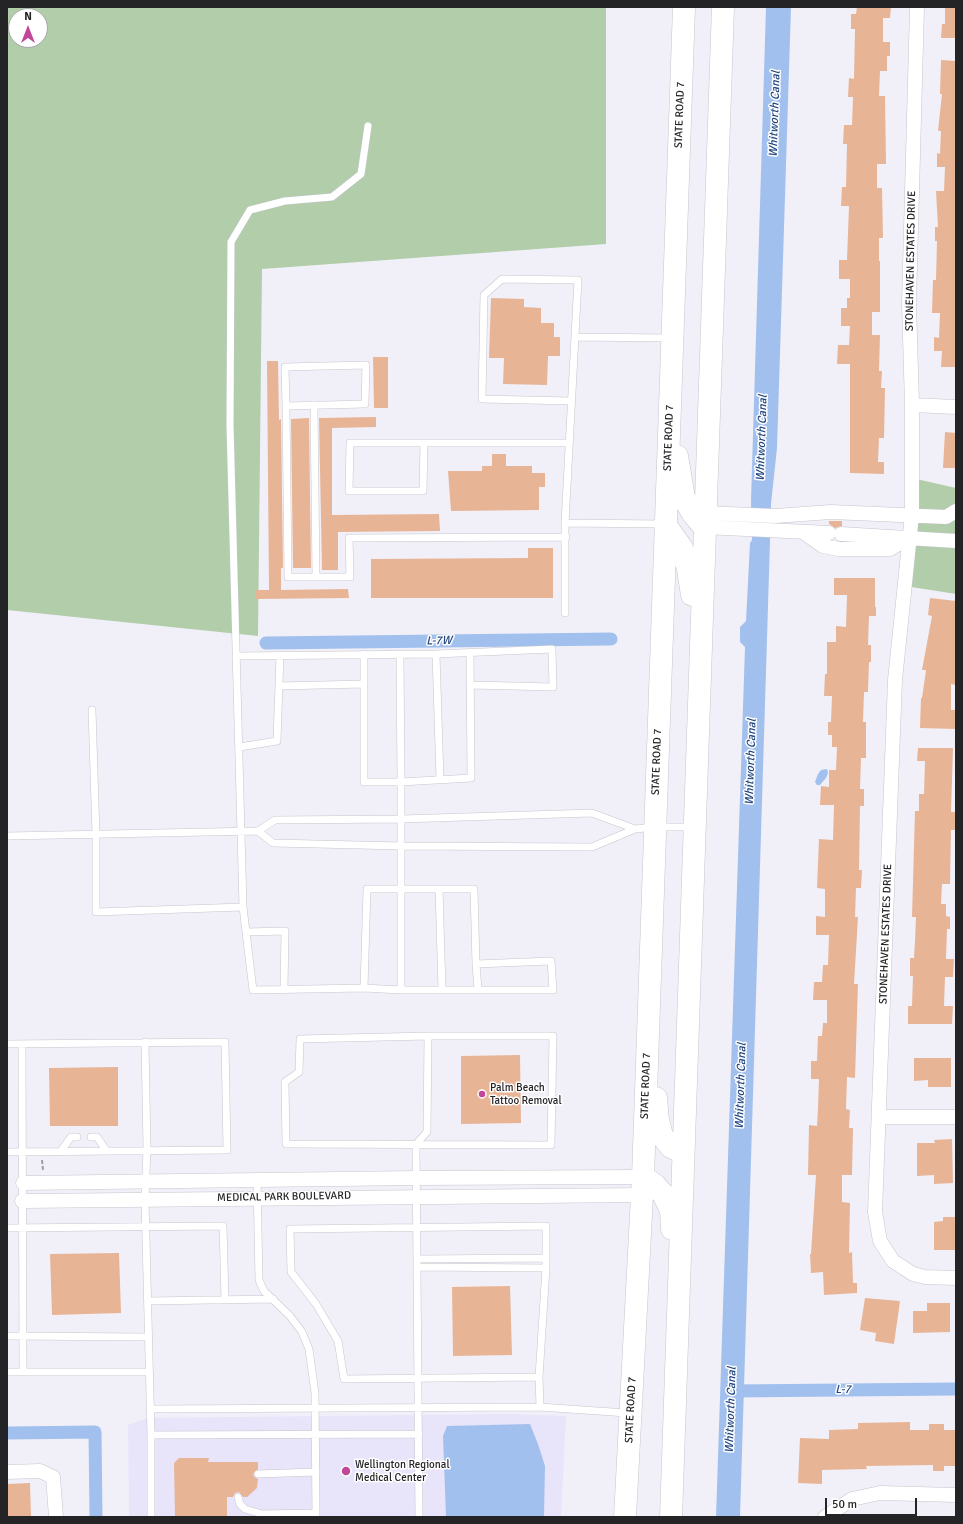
<!DOCTYPE html>
<style>
body{margin:0}
#map{position:relative;width:963px;height:1524px;overflow:hidden;background:#f1f0f8;font-family:Signika,sans-serif}
canvas{display:block}
.frame{position:absolute;inset:0;border:8px solid #242326;pointer-events:none}
.north{position:absolute;left:8px;top:8px;width:40px;height:40px;box-sizing:border-box;background:#fff;border:1px solid #a7a7a8;border-radius:50%;rotate:0deg;font-size:11px;font-weight:700;line-height:16px;text-align:center;color:#242326}
.north::after{content:'';display:block;margin:auto;width:14px;height:18px;background:#c14799;clip-path:polygon(50% 0,100% 100%,50% 72%,0 100%)}
.scale{position:absolute;left:825px;top:1498px;width:92px;height:18px;box-sizing:border-box;border:2px solid #242326;border-top:0;padding-left:5px;font-size:12px;line-height:14px;white-space:nowrap;color:#242326;-webkit-text-stroke:3px #fff;paint-order:stroke}
</style>
<div id="map">
<canvas width="963" height="1524"></canvas>
<div class="frame"></div>
<div class="north">N</div>
<div class="scale">50 m</div>
</div>
<script>
const ctx = document.querySelector('canvas').getContext('2d');
ctx.lineJoin = 'round';
function fillPath(path, color) { ctx.fillStyle = color; ctx.fill(path, 'evenodd'); }
const shape = rows => new Path2D(rows.map(r => 'M' + r).join(''));
function stroke(path, color, width, dash) { ctx.strokeStyle = color; ctx.lineWidth = width; ctx.lineCap = dash ? 'butt' : 'round'; ctx.setLineDash(dash || []); ctx.stroke(path); }
function write(font, color, halo, rows, align = 'center') {
  ctx.font = font + ' Signika,sans-serif'; ctx.lineWidth = 3; ctx.setLineDash([]); ctx.textBaseline = 'middle'; ctx.strokeStyle = halo; ctx.fillStyle = color; for (const [text, x, y, turn = 0] of rows) {
    ctx.save(); ctx.translate(x, y); ctx.rotate((+turn || 0) * Math.PI / 180); ctx.textAlign = isNaN(turn) ? turn : align; if (halo) ctx.strokeText(text, 0, 0); ctx.fillText(text, 0, 0); ctx.restore();
  }
}
const medical = shape([
 [508,1414,566,1416,561,1517,129,1517,128,1425,147,1418]
]);
const green = shape([
 [7,7,606,7,606,244,262,269,258,636,7,610],
 [16,16,40,16,40,40,16,40],
 [912,478,956,488,956,594,905,586]
]);
const water = shape([
 [766,7,791,7,777,448,771,504,770,541,740,1517,716,1517,745,647,740,642,740,627,746,621,750,543,752,540,751,500],
 [827,769,828,773,826,778,820,785,817,785,815,782,818,774,821,770],
 [530,1424,538,1444,545,1466,544,1517,446,1517,443,1436,447,1426]
]);
const canal = shape([
 [266,643,611,639],
 [731,1391,956,1389],
 [7,1433,95,1432,96,1517]
]);
const building = shape([
 [857,7,891,7,890,18,883,18,883,42,890,42,890,56,887,56,887,71,880,71,879,96,885,96,886,164,877,164,877,188,882,188,883,238,879,238,879,261,880,261,880,312,872,312,872,335,880,335,879,371,882,371,881,388,885,388,884,438,879,438,878,462,884,462,884,474,850,473,850,364,837,364,838,345,849,345,850,326,841,326,841,308,847,308,847,298,850,298,850,279,839,279,839,260,847,260,849,206,841,206,842,187,846,187,847,144,843,144,844,125,852,125,853,97,848,97,849,78,854,79,855,29,851,29,851,14,856,14],
 [945,7,956,8,956,38,941,38,942,24,945,24],
 [941,60,956,61,956,367,941,367,942,351,934,351,934,337,939,338,940,313,932,313,933,280,936,280,937,241,935,241,935,227,938,227,936,191,944,191,945,167,937,167,937,153,940,154,941,131,938,131,942,94,940,94],
 [491,298,524,299,524,307,541,308,541,323,554,323,554,337,560,337,560,356,548,356,547,385,503,384,504,358,489,358],
 [373,357,388,357,388,408,374,408],
 [267,361,278,361,279,420,281,419,283,568,281,568,281,590,348,589,349,598,256,599,256,590,269,590],
 [376,417,376,427,332,428,332,515,439,514,440,531,338,532,338,570,322,570,319,418],
 [309,418,311,568,293,568,291,419],
 [945,432,956,433,956,468,943,468],
 [492,454,506,454,506,466,532,466,532,473,545,473,545,487,539,487,539,510,451,511,448,471,482,471,482,466,492,466],
 [829,521,842,521,842,526,835,528,829,524],
 [528,548,553,548,553,598,371,598,371,559,528,558],
 [834,578,875,578,875,607,876,607,876,616,869,616,868,645,871,645,871,662,869,662,868,692,864,692,863,722,866,722,866,758,861,758,860,789,864,789,864,806,860,806,859,870,862,870,861,888,856,888,855,917,858,917,854,984,858,984,855,1078,847,1077,846,1109,850,1110,849,1128,853,1128,852,1175,842,1175,842,1202,850,1203,849,1253,852,1252,853,1283,857,1283,857,1293,824,1295,823,1272,811,1273,810,1254,811,1254,816,1175,808,1175,809,1125,817,1126,818,1109,819,1079,811,1079,811,1061,817,1061,818,1036,822,1036,823,1023,827,1023,827,1000,813,1000,814,982,822,982,823,965,828,965,829,935,816,935,816,916,825,917,825,889,817,888,819,839,833,840,834,805,820,805,821,786,829,787,829,770,836,770,837,747,832,747,832,735,828,735,828,722,831,722,832,696,824,696,825,674,827,674,827,642,836,642,836,626,846,627,847,595,834,595],
 [930,598,956,601,956,685,951,684,951,710,956,710,956,729,920,728,921,698,922,698,926,670,922,670,932,616,928,615],
 [918,748,953,748,951,812,956,812,956,830,951,830,950,884,942,884,941,904,946,904,946,916,950,917,950,929,947,929,946,959,954,959,953,977,945,977,944,1006,953,1006,952,1024,908,1024,908,1006,912,1006,913,976,910,976,910,958,914,958,915,941,916,917,912,917,915,811,919,811,919,794,924,794,925,761,917,761],
 [520,1055,521,1123,461,1124,461,1056],
 [914,1058,951,1058,951,1087,928,1087,928,1080,914,1081],
 [118,1067,118,1126,50,1126,49,1068],
 [952,1139,953,1183,934,1184,934,1175,917,1176,917,1143,935,1143,934,1140],
 [943,1217,956,1217,956,1250,934,1250,934,1222,943,1221],
 [119,1253,121,1313,52,1315,50,1254],
 [510,1286,512,1355,453,1356,452,1287],
 [865,1298,900,1301,894,1344,875,1341,876,1333,860,1330],
 [927,1303,950,1303,950,1332,913,1333,913,1311,927,1311],
 [910,1422,910,1430,929,1430,929,1424,944,1424,944,1430,956,1430,956,1466,944,1466,944,1471,933,1471,933,1465,866,1466,867,1469,822,1470,822,1484,798,1483,800,1438,829,1439,829,1430,858,1429,858,1423],
 [179,1458,209,1458,208,1462,258,1462,258,1469,253,1474,254,1477,258,1479,257,1488,247,1497,243,1497,239,1492,235,1493,233,1497,227,1497,227,1517,175,1517,174,1463],
 [30,1483,31,1517,7,1517,7,1484]
]);
const path = shape([
 [42,1160,43,1170]
]);
const service = shape([
 [368,126,361,174,332,197,285,201,250,210,231,242,230,425,243,907,253,990,364,988,401,990],
 [575,337,670,338],
 [314,405,316,577],
 [286,406,365,404,366,365,285,367,286,406,288,577,350,577,349,538,566,537],
 [424,443,423,491,349,491,350,443,569,443],
 [565,523,578,280,502,279,484,295,482,399,571,401],
 [565,613,565,523,663,524],
 [364,654,364,782,401,782,401,990,478,990],
 [400,654,401,782,471,778,470,652],
 [436,654,440,779],
 [236,656,436,654,552,649,553,687,472,685],
 [279,686,364,684],
 [92,710,96,835,96,912,243,907],
 [239,747,277,741,280,655],
 [258,831,273,843,401,846,592,847,635,829,655,827,692,827],
 [7,836,258,831,275,820,401,819,592,813,635,829],
 [439,889,442,990],
 [246,932,285,931,284,989],
 [364,988,367,889,474,889,476,964,478,990,553,990,551,961,476,964],
 [428,1036,553,1036,551,1145,286,1144,285,1082,299,1072,300,1039,428,1036],
 [145,1042,147,1149,145,1199,151,1435],
 [7,1044,225,1042,227,1150,7,1152],
 [22,1044,23,1372],
 [91,1137,97,1137,106,1150],
 [61,1151,71,1137,77,1137],
 [257,1180,259,1280,264,1291,290,1316,302,1332,309,1349,315,1393,316,1517],
 [7,1228,223,1226,225,1300],
 [417,1259,546,1258],
 [417,1267,546,1268],
 [148,1301,273,1299],
 [7,1336,148,1337],
 [7,1372,149,1372],
 [539,1377,344,1379,338,1341,316,1304,291,1272,290,1229,546,1226,546,1268,539,1377,540,1407],
 [150,1409,540,1407,627,1413],
 [258,1474,316,1472],
 [238,1497,240,1504,245,1509,262,1514,316,1513],
 [151,1517,151,1435,419,1434],
 [419,1517,416,1144,427,1132,428,1036]
]);
const minor = shape([
 [917,7,909,303,912,405,912,515,895,680,875,1212,880,1241,893,1261,913,1274,925,1277,956,1278],
 [912,405,956,407],
 [704,513,775,516,831,512,946,517,956,511],
 [704,527,829,533],
 [803,532,823,546,839,549,890,549,910,537],
 [841,534,956,541],
 [879,1117,956,1117],
 [23,1183,416,1178,643,1177],
 [22,1201,642,1195],
 [7,1472,40,1471,53,1477,56,1517],
 [825,1517,852,1499,880,1493,956,1495]
]);
const primary = shape([
 [677,456,684,498,693,514,704,527],
 [665,524,682,548,688,569,692,595],
 [656,1098,658,1120,662,1136,671,1147,683,1153],
 [643,1177,655,1185,663,1194,671,1210,672,1229],
 [625,1517,643,1177,684,7],
 [671,1517,723,7]
]);
const markers = [
 [482,1094,4,"#c14799"],
 [346,1471,5,"#c14799"]
];
const streetNames = [
 ["STATE ROAD 7",680,115,-88],
 ["STONEHAVEN ESTATES DRIVE",911,261,-89],
 ["STATE ROAD 7",669,438,-88],
 ["STATE ROAD 7",657,762,-88],
 ["STONEHAVEN ESTATES DRIVE",886,934,-88],
 ["STATE ROAD 7",646,1086,-88],
 ["MEDICAL PARK BOULEVARD",284,1197,-1],
 ["STATE ROAD 7",631,1410,-87]
];
const poiNames = [
 ["Palm Beach",490,1088],
 ["Tattoo Removal",490,1101],
 ["Wellington Regional",355,1465],
 ["Medical Center",355,1478]
];
const waterNames = [
 ["Whitworth Canal",775,114,-88],
 ["Whitworth Canal",762,438,-88],
 ["L-7W",439,641,-1],
 ["Whitworth Canal",751,762,-88],
 ["Whitworth Canal",741,1086,-88],
 ["L-7",843,1390],
 ["Whitworth Canal",731,1410,-88]
];
fillPath(medical, '#e8e4fa');
fillPath(green, '#b1cdaa');
fillPath(water, '#a2c0ee');
stroke(canal, '#a2c0ee', 13);
fillPath(building, '#e8b496');
stroke(service, '#c5c5cd', 8);
stroke(minor, '#c5c5cd', 15);
stroke(primary, '#c5c5cd', 23);
stroke(path, '#9d9ca2', 2, [4, 2]);
stroke(service, '#fff', 7);
stroke(minor, '#fff', 14);
stroke(primary, '#fff', 22);
for (const [x, y, r, color] of markers) { const dot = new Path2D(); dot.arc(x, y, r, 0, 2 * Math.PI); ctx.fillStyle = color; ctx.fill(dot); stroke(dot, '#fff', 1.5); }
write('11px', '#242326', '#fff', streetNames);
write('11px', '#242326', '#fff', poiNames, 'left');
write('italic 12px', '#234880', '#fff', waterNames);
</script>
